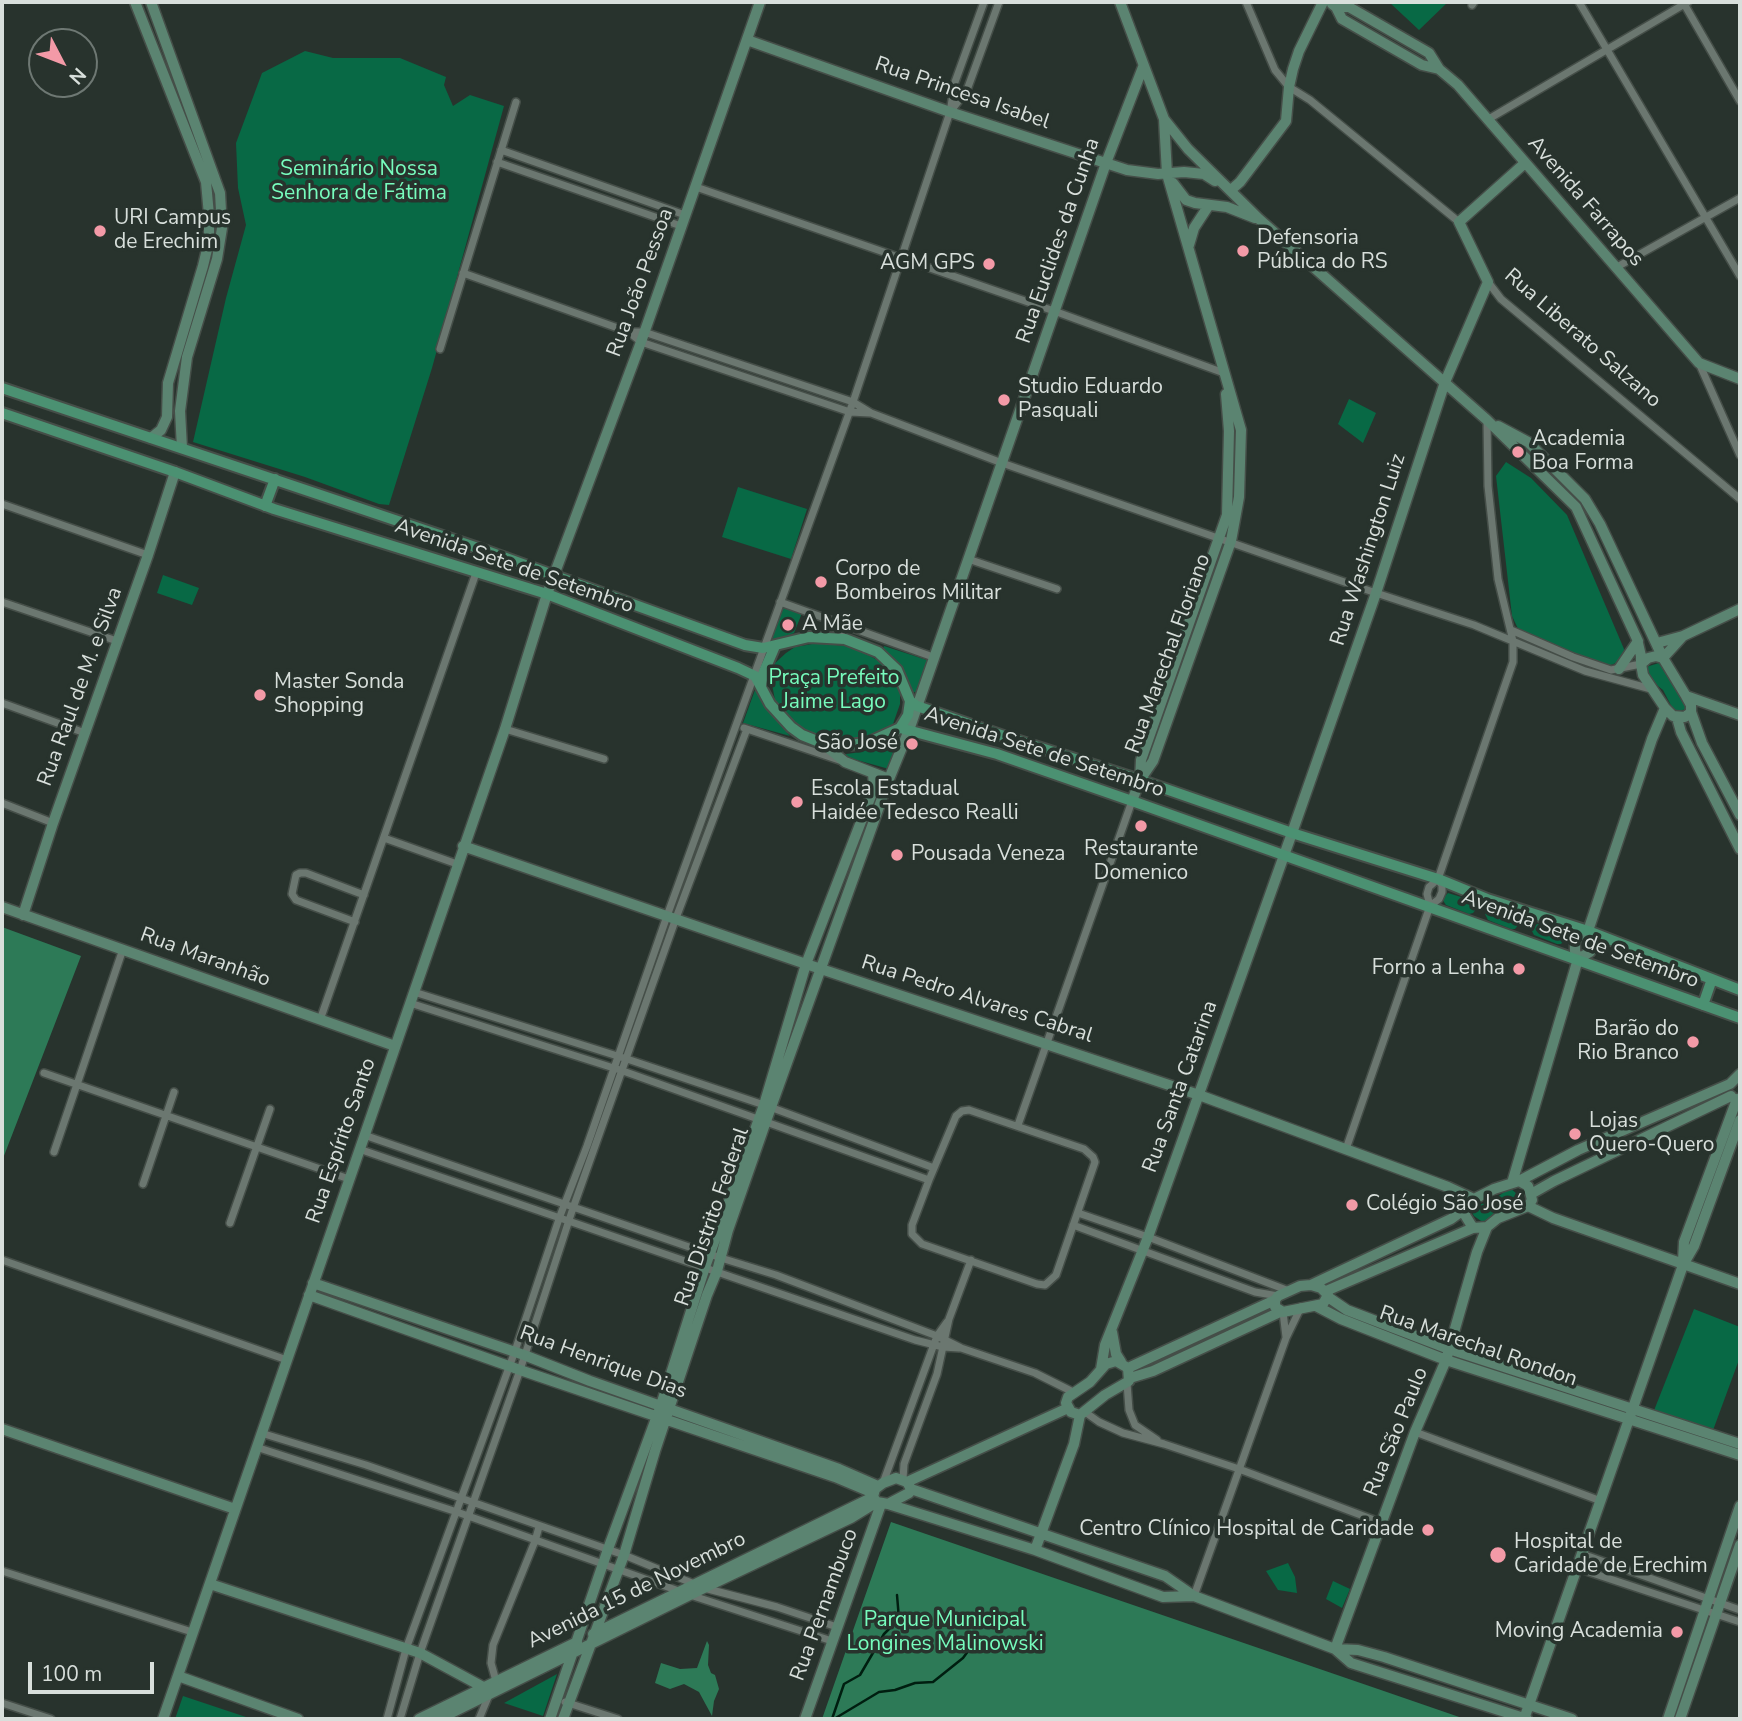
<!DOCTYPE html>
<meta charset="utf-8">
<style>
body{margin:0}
#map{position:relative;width:1742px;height:1721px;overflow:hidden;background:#28332d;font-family:"Nunito Sans",sans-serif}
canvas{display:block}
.frame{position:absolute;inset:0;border:4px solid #d8dfdb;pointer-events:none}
.north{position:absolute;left:28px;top:28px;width:70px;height:70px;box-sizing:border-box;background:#28332d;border:2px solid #6e7873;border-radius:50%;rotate:132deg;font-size:19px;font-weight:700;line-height:28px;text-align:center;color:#d8dfdb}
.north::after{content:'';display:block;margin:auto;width:24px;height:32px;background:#f39aa7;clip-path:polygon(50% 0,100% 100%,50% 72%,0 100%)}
.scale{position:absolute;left:28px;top:1662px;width:126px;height:32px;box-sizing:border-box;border:4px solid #d8dfdb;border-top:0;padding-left:9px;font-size:21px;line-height:24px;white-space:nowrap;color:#d8dfdb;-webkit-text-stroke:5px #28332d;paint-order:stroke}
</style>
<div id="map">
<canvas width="1742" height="1721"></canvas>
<div class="frame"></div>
<div class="north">N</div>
<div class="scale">100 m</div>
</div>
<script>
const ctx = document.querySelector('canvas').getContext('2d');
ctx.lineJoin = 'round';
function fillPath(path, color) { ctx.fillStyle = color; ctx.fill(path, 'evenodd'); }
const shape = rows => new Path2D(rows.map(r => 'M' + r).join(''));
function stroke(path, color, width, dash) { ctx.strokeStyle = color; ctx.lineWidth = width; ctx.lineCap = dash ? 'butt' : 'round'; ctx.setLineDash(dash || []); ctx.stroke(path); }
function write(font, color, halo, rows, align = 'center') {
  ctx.font = font + ' "Nunito Sans",sans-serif'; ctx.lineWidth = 7; ctx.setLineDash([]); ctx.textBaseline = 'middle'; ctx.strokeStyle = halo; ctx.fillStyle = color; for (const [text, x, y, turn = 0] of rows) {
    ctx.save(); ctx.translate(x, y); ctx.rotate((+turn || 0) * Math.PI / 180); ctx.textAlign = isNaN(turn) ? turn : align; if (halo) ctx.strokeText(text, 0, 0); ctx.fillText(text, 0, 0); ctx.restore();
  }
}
const green = shape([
 [1389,2,1448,2,1419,30],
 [305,51,333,58,400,58,446,77,444,85,453,106,470,95,504,106,432,368,389,505,379,504,305,477,193,442,226,298,246,225,238,188,236,143,262,73],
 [1349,399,1376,413,1363,443,1338,424],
 [1506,462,1531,478,1567,515,1624,649,1623,660,1606,667,1520,633,1512,616,1496,476],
 [738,487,807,509,791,559,722,537],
 [163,575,199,588,192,605,157,593],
 [782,607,802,613,794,633,777,640,770,638],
 [818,643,853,647,881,662,896,681,900,693,900,704,893,724,877,735,857,741,835,740,809,733,795,724,775,700,770,674,774,664,786,653,795,647],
 [884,646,930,661,919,693,913,692,901,670,882,651],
 [1659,663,1688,708,1675,713,1663,690,1648,678,1646,667],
 [755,690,761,693,764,704,790,736,743,723],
 [899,741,889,769,839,755,861,752],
 [1448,893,1474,901,1477,908,1473,913,1469,914,1446,905,1442,899],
 [1491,909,1517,916,1520,923,1515,929,1511,929,1488,920,1485,914],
 [1537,924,1563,931,1566,938,1561,944,1557,944,1534,935,1531,929],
 [1510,1188,1523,1199,1517,1206,1495,1212,1484,1223,1474,1216,1469,1207,1490,1202],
 [1694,1309,1740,1327,1740,1357,1712,1433,1653,1413],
 [1288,1563,1295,1577,1297,1593,1278,1590,1266,1571],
 [1333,1581,1350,1589,1342,1608,1326,1599],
 [557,1674,543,1716,504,1703],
 [183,1696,252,1719,175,1719]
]);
const forest = shape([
 [2,927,81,956,2,1161],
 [891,1522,1378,1689,1465,1719,822,1719],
 [707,1641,709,1645,708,1665,711,1673,715,1675,719,1689,714,1701,712,1716,699,1692,684,1684,670,1689,655,1683,661,1663,680,1669,697,1668]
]);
const stream = shape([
 [832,1719,844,1684,860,1675,884,1634,899,1619,897,1595],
 [834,1719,879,1692,895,1690,915,1683,933,1682,963,1658,974,1643]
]);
const street = shape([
 [1246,2,1275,70,1289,87,1310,100,1459,222],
 [1579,2,1740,276],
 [1683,2,1740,101],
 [1472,5,1474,2],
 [951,111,967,90,999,2],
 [1487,120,1688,2],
 [501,150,685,215],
 [497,162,681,226],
 [696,187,1054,311,1224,373],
 [1617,267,1740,198],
 [463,273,629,332,644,332,853,402,871,413,1002,463,1376,593,1474,625,1585,671,1651,689],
 [1488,282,1501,299,1740,499],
 [629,332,641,342,850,412,870,413],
 [440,349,516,102],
 [1699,363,1740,455],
 [2,504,148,555],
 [968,559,1057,589],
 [2,602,117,641],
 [780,602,933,657],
 [830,621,845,639],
 [1511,630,1573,657,1611,670,1641,664],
 [2,703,85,733],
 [744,728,839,760],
 [505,729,604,759],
 [2,803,53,823],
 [384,838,457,864],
 [1438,879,1513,662,1513,641,1498,579,1488,486,1487,420],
 [1430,906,1439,899,1442,892,1442,885,1438,880],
 [1430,906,1427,894,1429,887,1438,879],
 [355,922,296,900,292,894,296,875,300,873,306,873,364,895],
 [414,992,627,1059,770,1107,934,1168],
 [410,1003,623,1071,929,1180],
 [320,1020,476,573],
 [44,1073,349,1179],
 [969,1110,1084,1149,1093,1157,1095,1162,1056,1275,1045,1285,1037,1284,922,1244,912,1234,912,1225,929,1180,956,1116,962,1111,969,1110],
 [1018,1125,1132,801],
 [364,1135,721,1258,776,1275,937,1336,961,1348,1035,1373,1073,1392],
 [359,1149,915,1340,943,1347,959,1348],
 [1346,1149,1430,906],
 [54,1152,123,949],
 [143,1184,174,1092],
 [1078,1213,1148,1237,1289,1291],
 [230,1223,270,1109],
 [1073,1225,1255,1292,1278,1296],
 [2,1260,287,1360],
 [1283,1312,1286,1337],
 [1127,1383,1129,1410,1135,1425,1157,1440],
 [1085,1412,1099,1422,1123,1433,1164,1444,1239,1469,1382,1523],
 [1415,1432,1601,1501],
 [261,1433,366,1465,624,1555,704,1588,777,1607,837,1627],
 [256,1447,457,1512,690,1595,832,1641],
 [903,1479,904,1464,937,1374,949,1319,971,1260],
 [883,1483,937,1336,947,1322],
 [1582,1554,1740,1610],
 [1577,1568,1740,1622],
 [2,1571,192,1632],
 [1194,1596,1286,1338,1301,1307],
 [496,1681,491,1663,493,1645,535,1541,539,1527],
 [565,1702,618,1719],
 [2,1703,51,1719],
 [387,1719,406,1649,515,1351,560,1216,587,1146,667,916,853,402,950,112,955,82,984,2],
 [400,1719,420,1653,520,1370,573,1208,676,918,747,729],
 [479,1719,489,1695]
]);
const secondary = shape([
 [135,2,206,182,209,215,209,241,203,266,168,383,167,417,161,430,151,438],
 [151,2,220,193,222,228,217,259,187,357,180,411,182,448],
 [1120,2,1164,119,1167,174,1241,430,1239,497,1231,541,1153,761,1140,780],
 [1332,4,1336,7,1342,19,1422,65,1439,69],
 [1336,7,1349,7,1429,53,1439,69,1458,85,1699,363,1740,379],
 [747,40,950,112,1127,170,1158,174,1184,172,1204,174,1215,181],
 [1164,119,1188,149,1259,219,1487,420,1576,507,1637,639,1641,656,1641,664,1643,675,1665,708,1673,716,1685,717,1691,712,1691,705,1686,696,1663,658,1656,656,1648,658,1641,664],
 [1173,183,1186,200,1195,203,1227,207,1255,218],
 [1231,190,1240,182,1286,121,1289,87,1293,69,1299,51,1323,2],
 [1189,245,1194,228,1209,205],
 [1498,426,1528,442,1585,499,1600,524,1663,658,1683,636],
 [1657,643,1683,636,1740,609],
 [1619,669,1638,641],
 [1686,696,1740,715],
 [1691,712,1702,743,1740,815],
 [1677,718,1681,732,1740,849],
 [822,743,845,762,889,779],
 [1132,801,1140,780,1141,760,1227,515,1229,431,1226,394],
 [463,846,806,964,1199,1095,1448,1187,1474,1199],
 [2,907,395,1046],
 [23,915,53,823,148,555,175,472],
 [1588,931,1652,739,1665,708],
 [1578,959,1590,952,1594,943,1588,931],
 [1578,959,1575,951,1575,942,1579,936,1588,931],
 [1519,1181,1578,1150,1730,1084,1740,1074],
 [1519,1181,1528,1186,1530,1192,1532,1200,1528,1206,1498,1218,1487,1227,1473,1228,1465,1215,1466,1208,1474,1199,1494,1189,1519,1181],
 [1512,1183,1578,959],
 [1531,1194,1554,1181,1731,1096],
 [1528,1206,1553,1218,1740,1284],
 [1683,1261,1684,1242,1737,1099],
 [313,1283,524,1355,590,1381,839,1469,878,1486],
 [1311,1285,1451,1219,1466,1208],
 [1311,1285,1321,1288,1328,1295,1323,1304,1283,1312,1275,1307,1275,1300,1278,1296,1300,1286,1311,1285],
 [1326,1291,1473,1228],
 [309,1295,520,1370,835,1477,873,1493],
 [1328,1297,1347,1310,1449,1349,1740,1444],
 [1316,1306,1341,1319,1446,1360,1740,1455],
 [1112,1332,1116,1354,1121,1362],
 [1116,1361,1128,1368,1129,1381,1105,1395,1080,1415,1071,1412,1066,1403,1068,1397,1090,1382,1106,1364,1116,1361],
 [1128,1368,1275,1300],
 [1101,1369,1105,1345,1148,1237,1292,833,1376,593,1445,382,1488,282,1459,222,1525,163],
 [1130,1378,1153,1371,1280,1312],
 [2,1429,235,1509],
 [896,1478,907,1482,911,1489,909,1493,888,1504,877,1502,873,1497,875,1489,883,1483,896,1478],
 [907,1482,1068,1408],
 [911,1489,1165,1576,1194,1596,1335,1649,1358,1650,1384,1657,1572,1719],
 [888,1504,1035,1550,1163,1597,1194,1596],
 [1035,1550,1074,1444,1080,1415],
 [210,1584,420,1653,483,1687,486,1691],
 [593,1634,873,1497],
 [1335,1649,1415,1432,1446,1360,1477,1252,1487,1227],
 [1335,1649,1351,1663,1527,1719],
 [178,1676,298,1719],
 [163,1719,505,729,547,594,641,342,760,2],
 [419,1719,577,1642],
 [439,1719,704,1588,851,1518,877,1502],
 [550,1719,608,1549,661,1405,705,1267,764,1105,806,964,874,788,873,773],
 [563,1719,624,1555,655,1451,707,1295,717,1271,728,1230,766,1121,889,779,909,730,1106,163,1143,67],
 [805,1719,881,1504],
 [1524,1719,1683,1265,1694,1246,1740,1120],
 [1668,1719,1740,1506],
 [1680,1719,1740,1545]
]);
const primary = shape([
 [2,388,484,550,745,645,763,648,809,637,845,639,878,652,897,670,910,701,908,715,900,728],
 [2,413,175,472,274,509,547,594,738,668,755,676,770,704,791,727,802,735,822,743,848,745,867,743,900,728,997,754,1132,801,1740,1018],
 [265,506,275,479],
 [761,686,763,674,775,646],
 [910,701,917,706,1001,735,1140,780,1292,833,1438,879,1487,899,1588,931,1740,990],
 [1703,1005,1712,979]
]);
const markers = [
 [100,231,7,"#f39aa7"],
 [1243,251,7,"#f39aa7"],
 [989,264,7,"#f39aa7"],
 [1004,400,7,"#f39aa7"],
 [1518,452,7,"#f39aa7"],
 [821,582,7,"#f39aa7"],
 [788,625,7,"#f39aa7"],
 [260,695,7,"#f39aa7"],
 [912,744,7,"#f39aa7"],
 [797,802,7,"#f39aa7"],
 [1141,826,7,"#f39aa7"],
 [897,855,7,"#f39aa7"],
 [1519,969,7,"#f39aa7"],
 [1693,1042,7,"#f39aa7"],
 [1575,1134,7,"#f39aa7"],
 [1352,1205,7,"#f39aa7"],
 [1428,1530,7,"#f39aa7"],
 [1498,1555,9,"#f39aa7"],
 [1677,1632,7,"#f39aa7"]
];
const streetNames = [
 ["Rua Princesa Isabel",962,94,19],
 ["Avenida Farrapos",1585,202,49],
 ["Rua Euclides da Cunha",1059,241,-71],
 ["Rua João Pessoa",641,283,-70],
 ["Rua Liberato Salzano",1582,339,41],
 ["Rua Washington Luiz",1369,550,-72],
 ["Avenida Sete de Setembro",514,567,19],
 ["Rua Marechal Floriano",1169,654,-70],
 ["Rua Raul de M. e Silva",81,687,-70],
 ["Avenida Sete de Setembro",1044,753,18],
 ["Avenida Sete de Setembro",1580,940,20],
 ["Rua Maranhão",205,958,20],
 ["Rua Pedro Alvares Cabral",977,1000,18],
 ["Rua Santa Catarina",1181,1087,-70],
 ["Rua Espírito Santo",342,1141,-71],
 ["Rua Distrito Federal",713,1217,-71],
 ["Rua Marechal Rondon",1478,1347,19],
 ["Rua Henrique Dias",603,1363,20],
 ["Rua São Paulo",1397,1432,-68],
 ["Avenida 15 de Novembro",637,1591,-26],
 ["Rua Pernambuco",825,1605,-70]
];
const parkNames = [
 ["Seminário Nossa",359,170],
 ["Senhora de Fátima",359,194],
 ["Praça Prefeito",834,679],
 ["Jaime Lago",834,703],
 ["Parque Municipal",945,1621],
 ["Longines Malinowski",945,1645]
];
const poiNames = [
 ["URI Campus",114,219],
 ["de Erechim",114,243],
 ["Defensoria",1257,239],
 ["Pública do RS",1257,263],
 ["AGM GPS",975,264,"right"],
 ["Studio Eduardo",1018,388],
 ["Pasquali",1018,412],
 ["Academia",1532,440],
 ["Boa Forma",1532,464],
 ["Corpo de",835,570],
 ["Bombeiros Militar",835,594],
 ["A Mãe",802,625],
 ["Master Sonda",274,683],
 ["Shopping",274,707],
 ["São José",898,744,"right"],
 ["Escola Estadual",811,790],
 ["Haidée Tedesco Realli",811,814],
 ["Restaurante",1141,850,"center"],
 ["Domenico",1141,874,"center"],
 ["Pousada Veneza",911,855],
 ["Forno a Lenha",1505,969,"right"],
 ["Barão do",1679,1030,"right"],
 ["Rio Branco",1679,1054,"right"],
 ["Lojas",1589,1122],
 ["Quero-Quero",1589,1146],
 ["Colégio São José",1366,1205],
 ["Centro Clínico Hospital de Caridade",1414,1530,"right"],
 ["Hospital de",1514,1543],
 ["Caridade de Erechim",1514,1567],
 ["Moving Academia",1663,1632,"right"]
];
fillPath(green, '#086945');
fillPath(forest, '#2d7a57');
stroke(stream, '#001e10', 2.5);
stroke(street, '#454e48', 10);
stroke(secondary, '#454e48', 13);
stroke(primary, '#454e48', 14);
stroke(street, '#6b7770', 7);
stroke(secondary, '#5b8471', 10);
stroke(primary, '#4b9172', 10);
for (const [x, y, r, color] of markers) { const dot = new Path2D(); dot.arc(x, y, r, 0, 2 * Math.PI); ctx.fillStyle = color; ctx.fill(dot); stroke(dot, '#28332d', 2.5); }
write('21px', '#d8dfdb', '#28332d', streetNames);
write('21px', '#77fcbd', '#28332d', parkNames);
write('21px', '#d8dfdb', '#28332d', poiNames, 'left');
</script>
